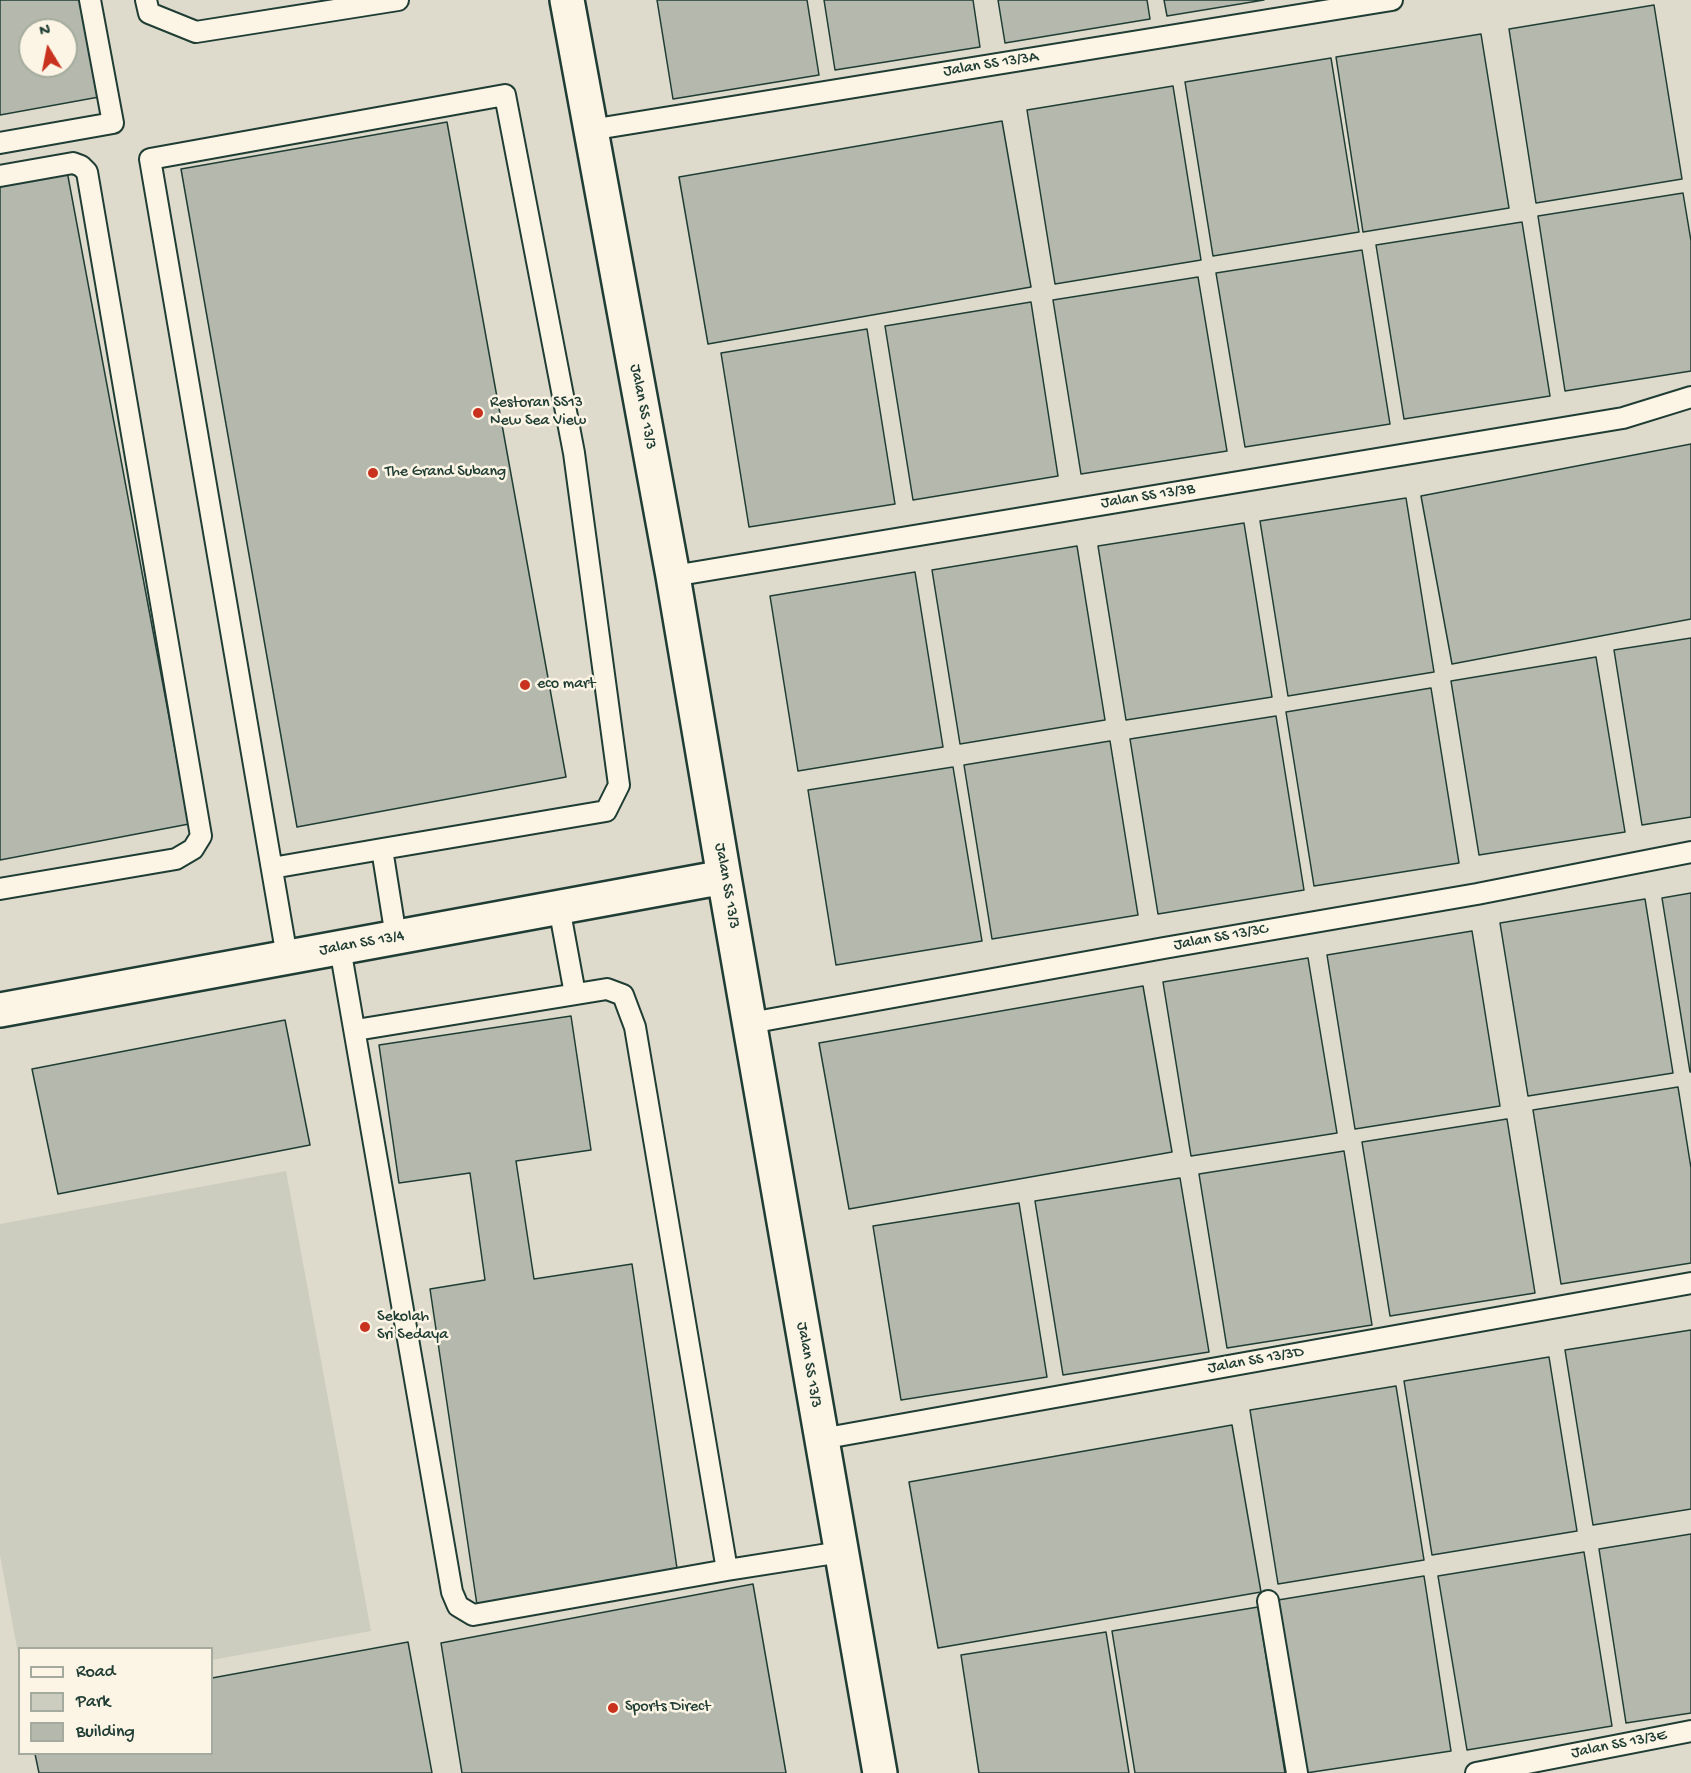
<!DOCTYPE html>
<style>
body{margin:0}
#map{position:relative;width:1691px;height:1773px;overflow:hidden;background:#efeada;font-family:"Gochi Hand",sans-serif}
canvas{display:block}
.legend{position:absolute;left:18px;top:1647px;width:195px;height:108px;box-sizing:border-box;background:#fcf5e5;border:2px solid #a4ab9e;margin:0;padding:8px 10px;list-style:none;font-size:18px;color:#1f3d34}
.legend li{display:flex;align-items:center;gap:12px;height:30px}
.legend b{width:30px;border:2px solid #a4ab9e}
.north{position:absolute;left:18px;top:18px;width:60px;height:60px;box-sizing:border-box;background:#fcf5e5;border:2px solid #a4ab9e;border-radius:50%;rotate:350deg;font-size:16px;font-weight:700;line-height:24px;text-align:center;color:#1f3d34}
.north::after{content:'';display:block;margin:auto;width:21px;height:27px;background:#c8321e;clip-path:polygon(50% 0,100% 100%,50% 72%,0 100%)}
</style>
<div id="map">
<canvas width="1691" height="1773"></canvas>
<ul class="legend">
<li><b style="height:8px;background:#fcf5e5"></b>Road</li>
<li><b style="height:16px;background:#cccdbf"></b>Park</li>
<li><b style="height:16px;background:#b5b9ad"></b>Building</li>
</ul>
<div class="north">N</div>
</div>
<script>
const ctx = document.querySelector('canvas').getContext('2d');
ctx.lineJoin = 'round';
function fillPath(path, color) { ctx.fillStyle = color; ctx.fill(path, 'evenodd'); }
const shape = rows => new Path2D(rows.map(r => 'M' + r).join(''));
function stroke(path, color, width, dash) { ctx.strokeStyle = color; ctx.lineWidth = width; ctx.lineCap = dash ? 'butt' : 'round'; ctx.setLineDash(dash || []); ctx.stroke(path); }
function write(font, color, halo, rows, align = 'center') {
  ctx.font = font + ' "Gochi Hand",sans-serif'; ctx.lineWidth = 5; ctx.setLineDash([]); ctx.textBaseline = 'middle'; ctx.strokeStyle = halo; ctx.fillStyle = color; for (const [text, x, y, turn = 0] of rows) {
    ctx.save(); ctx.translate(x, y); ctx.rotate((+turn || 0) * Math.PI / 180); ctx.textAlign = isNaN(turn) ? turn : align; if (halo) ctx.strokeText(text, 0, 0); ctx.fillText(text, 0, 0); ctx.restore();
  }
}
const built = shape([
 [0,0,1691,0,1691,1773,0,1773],
 [30,30,66,30,66,66,30,66],
 [20,1648,212,1648,212,1754,20,1754]
]);
const green = shape([
 [286,1171,371,1631,212,1660,212,1648,20,1648,19,1659,0,1555,0,1224]
]);
const building = shape([
 [0,0,81,0,99,97,0,115,0,0],
 [30,30,66,30,66,66,30,66,30,30],
 [657,0,807,0,819,75,673,99,657,0],
 [824,0,973,0,980,47,835,70,824,0],
 [998,0,1147,0,1150,19,1005,43,998,0],
 [1164,0,1264,0,1167,16,1164,0],
 [1654,5,1682,179,1536,203,1509,29,1654,5],
 [1481,34,1509,208,1363,232,1336,57,1481,34],
 [1331,58,1359,232,1213,256,1185,82,1331,58],
 [1173,86,1201,260,1055,284,1027,110,1173,86],
 [1002,121,1031,287,708,344,679,177,1002,121],
 [447,122,566,777,297,827,181,169,447,122],
 [67,171,189,824,0,860,0,184,67,171],
 [1683,193,1691,241,1691,371,1565,391,1538,216,1683,193],
 [1522,222,1550,396,1404,419,1376,245,1522,222],
 [1362,250,1390,424,1245,447,1216,273,1362,250],
 [1198,277,1227,451,1081,474,1053,300,1198,277],
 [1031,302,1058,476,913,500,885,326,1031,302],
 [867,329,895,504,749,527,721,353,867,329],
 [1691,444,1691,619,1452,664,1421,496,1691,444],
 [1406,498,1434,672,1288,696,1260,521,1406,498],
 [1244,523,1272,697,1126,720,1098,546,1244,523],
 [1077,546,1105,720,960,744,932,570,1077,546],
 [915,572,943,747,798,771,770,596,915,572],
 [1691,638,1691,817,1642,825,1614,650,1691,638],
 [1596,657,1625,832,1479,855,1451,681,1596,657],
 [1431,688,1459,863,1314,886,1286,712,1431,688],
 [1276,716,1304,890,1158,914,1130,739,1276,716],
 [1110,741,1138,915,992,939,964,765,1110,741],
 [953,767,982,941,836,965,808,790,953,767],
 [1691,893,1691,1072,1690,1072,1662,898,1691,893],
 [1645,899,1673,1073,1528,1096,1500,923,1645,899],
 [1472,931,1500,1106,1355,1129,1327,955,1472,931],
 [1308,958,1337,1133,1191,1156,1163,982,1308,958],
 [1143,986,1172,1152,849,1209,819,1043,1143,986],
 [571,1016,591,1150,516,1161,534,1279,632,1264,678,1575,477,1605,430,1289,485,1280,470,1173,399,1183,379,1045,571,1016],
 [285,1020,310,1145,58,1194,32,1069,285,1020],
 [1678,1087,1691,1168,1691,1263,1561,1284,1533,1110,1678,1087],
 [1507,1119,1535,1293,1390,1316,1362,1142,1507,1119],
 [1344,1151,1372,1325,1227,1348,1199,1174,1344,1151],
 [1180,1178,1209,1352,1063,1375,1035,1201,1180,1178],
 [1019,1203,1047,1377,901,1400,873,1226,1019,1203],
 [1691,1330,1691,1509,1593,1525,1565,1350,1691,1330],
 [1549,1357,1577,1531,1432,1555,1404,1381,1549,1357],
 [1396,1386,1424,1560,1278,1584,1250,1410,1396,1386],
 [1232,1425,1261,1592,938,1648,909,1482,1232,1425],
 [1691,1534,1691,1713,1626,1723,1599,1549,1691,1534],
 [1584,1552,1612,1726,1467,1750,1438,1576,1584,1552],
 [1424,1576,1451,1751,1306,1773,1278,1600,1424,1576],
 [753,1584,786,1773,462,1773,441,1643,753,1584],
 [1258,1607,1285,1773,1135,1773,1112,1631,1258,1607],
 [1106,1632,1129,1773,979,1773,961,1655,1106,1632],
 [408,1642,432,1773,39,1773,35,1754,212,1754,212,1678,408,1642]
]);
const service = shape([
 [146,0,149,13,196,32,398,0],
 [590,130,1392,0],
 [0,143,113,123,90,0],
 [0,176,73,163,81,166,87,172,201,836,193,849,176,859,0,889],
 [673,576,1623,418,1691,397],
 [272,868,382,849],
 [559,907,575,994],
 [340,948,452,1592,458,1606,473,1615,727,1570,841,1552],
 [287,957,150,159,505,95,574,453,619,785,606,811,382,849,396,937],
 [750,1023,1164,948,1477,894,1691,852],
 [356,1030,607,989,623,995,635,1027,727,1570],
 [821,1439,1691,1283],
 [1268,1601,1297,1773],
 [1476,1773,1691,1731]
]);
const minor = shape([
 [567,0,673,576,724,877,880,1773],
 [0,1010,724,877]
]);
const markers = [
 [478,413,6,"#c8321e"],
 [373,473,6,"#c8321e"],
 [525,685,6,"#c8321e"],
 [365,1327,6,"#c8321e"],
 [613,1708,6,"#c8321e"]
];
const streetNames = [
 ["Jalan SS 13/3A",991,65,-9],
 ["Jalan SS 13/3",642,407,79],
 ["Jalan SS 13/3B",1148,497,-9],
 ["Jalan SS 13/3",726,886,80],
 ["Jalan SS 13/3C",1221,938,-10],
 ["Jalan SS 13/4",362,944,-10],
 ["Jalan SS 13/3D",1256,1361,-10],
 ["Jalan SS 13/3",808,1365,80],
 ["Jalan SS 13/3E",1619,1745,-11]
];
const poiNames = [
 ["Restoran SS13",490,404],
 ["New Sea View",490,422],
 ["The Grand Subang",385,473],
 ["eco mart",537,685],
 ["Sekolah",377,1318],
 ["Sri Sedaya",377,1336],
 ["Sports Direct",625,1708]
];
fillPath(built, '#dedbcc');
fillPath(green, '#cccdbf');
fillPath(building, '#b5b9ad');
stroke(building, '#1f3d34', 1.5);
stroke(service, '#1f3d34', 24);
stroke(minor, '#1f3d34', 38);
stroke(service, '#fcf5e5', 20);
stroke(minor, '#fcf5e5', 33);
for (const [x, y, r, color] of markers) { const dot = new Path2D(); dot.arc(x, y, r, 0, 2 * Math.PI); ctx.fillStyle = color; ctx.fill(dot); stroke(dot, '#fcf5e5', 2); }
write('16px', '#1f3d34', '#fcf5e5', streetNames);
write('16px', '#1f3d34', '#fcf5e5', poiNames, 'left');
</script>
